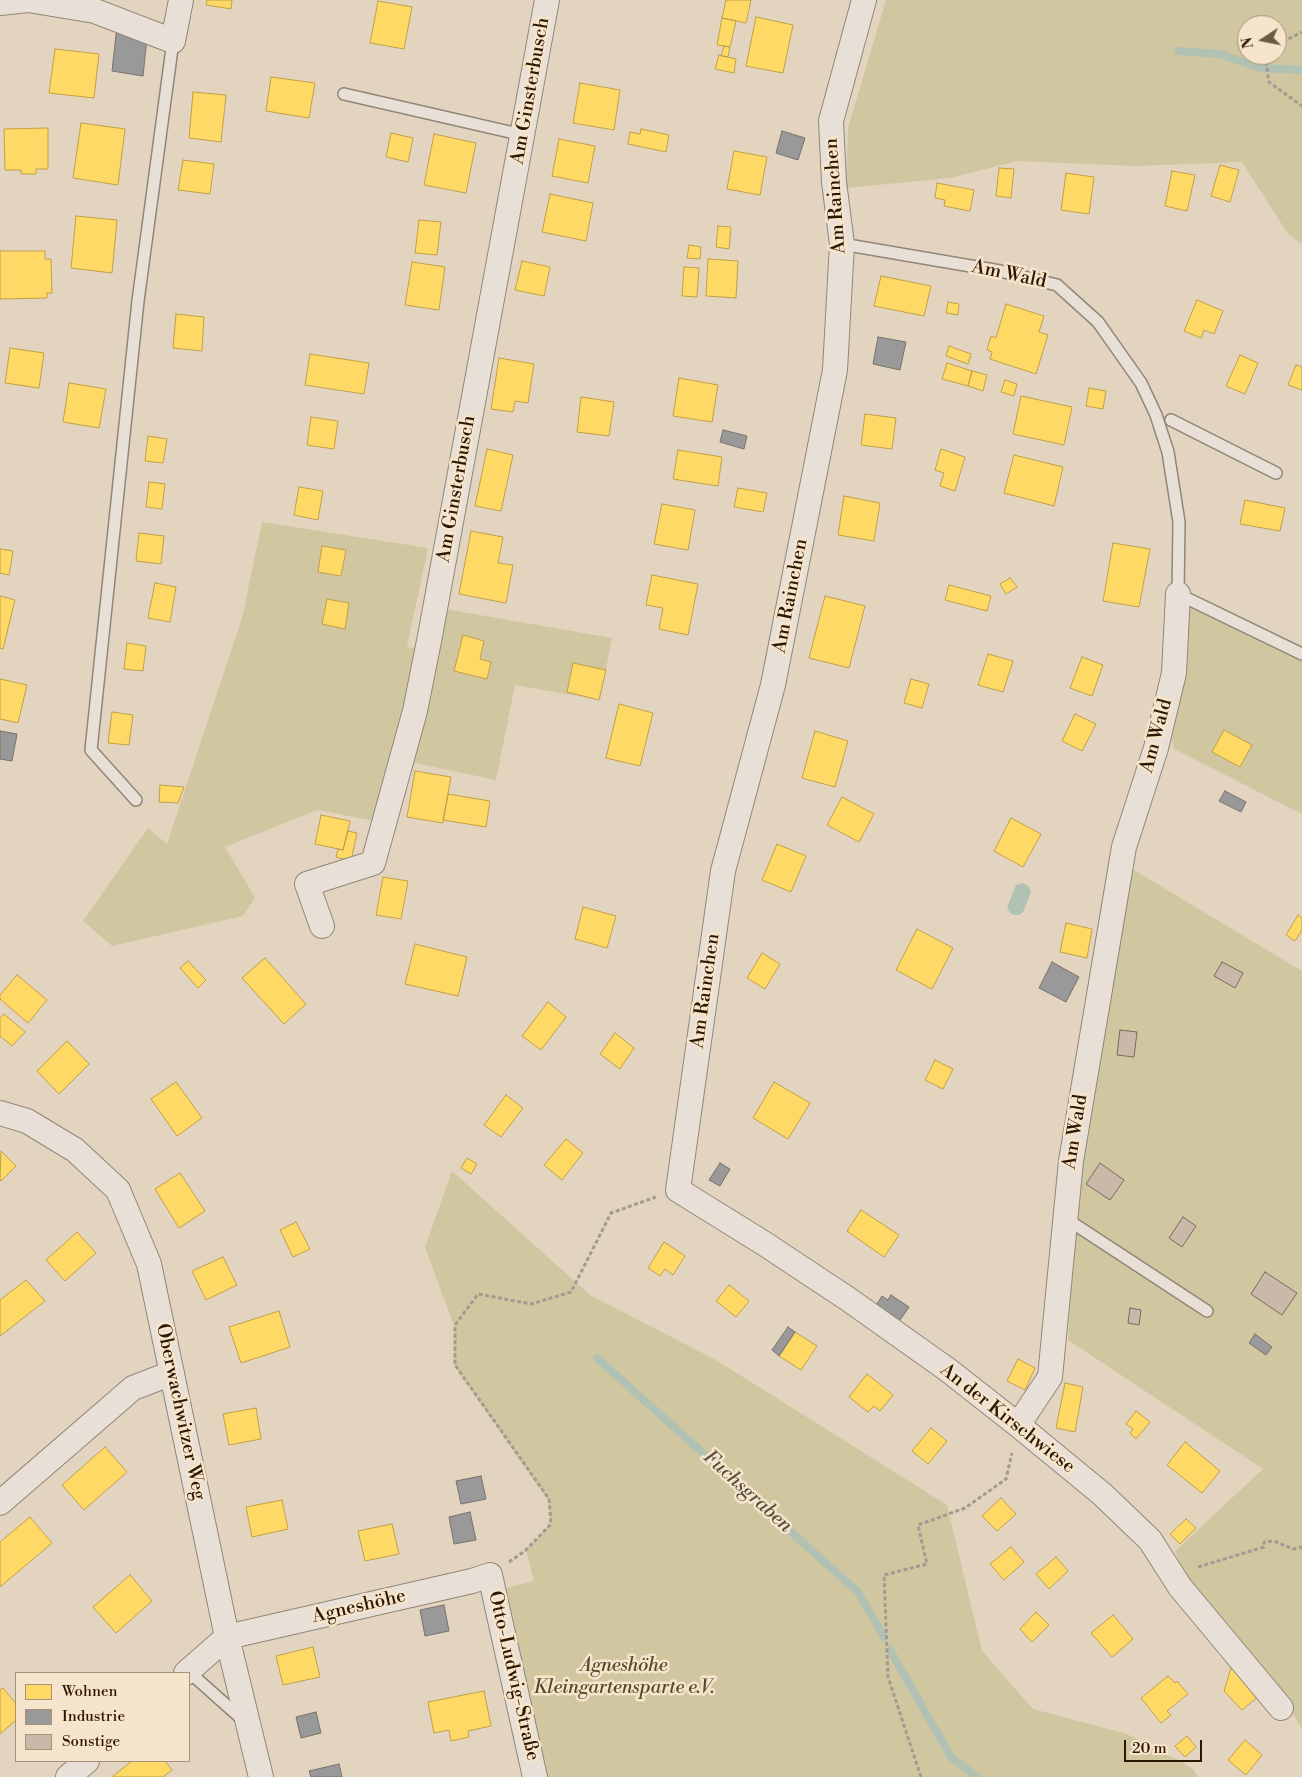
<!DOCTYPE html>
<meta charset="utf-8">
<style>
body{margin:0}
#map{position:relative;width:1302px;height:1777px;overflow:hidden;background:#e3d4bf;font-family:"Libre Bodoni",serif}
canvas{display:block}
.legend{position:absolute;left:15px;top:1672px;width:175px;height:90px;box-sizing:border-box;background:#f7e4cc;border:1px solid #a6927b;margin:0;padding:6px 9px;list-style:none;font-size:15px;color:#2c1701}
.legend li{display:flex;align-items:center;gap:10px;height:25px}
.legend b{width:25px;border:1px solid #a6927b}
.north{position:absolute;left:1237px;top:15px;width:50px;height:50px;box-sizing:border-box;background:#f7e4cc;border:1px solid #a6927b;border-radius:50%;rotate:259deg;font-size:14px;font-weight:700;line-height:20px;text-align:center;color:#2c1701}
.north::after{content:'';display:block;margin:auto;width:18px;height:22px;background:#6c5944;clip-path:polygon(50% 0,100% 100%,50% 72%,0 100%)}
.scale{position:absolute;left:1124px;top:1740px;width:78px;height:22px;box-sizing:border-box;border:2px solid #2c1701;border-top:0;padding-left:6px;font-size:15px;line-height:18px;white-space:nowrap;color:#2c1701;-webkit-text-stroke:4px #f7e4cc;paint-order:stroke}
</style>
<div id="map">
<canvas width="1302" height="1777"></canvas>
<ul class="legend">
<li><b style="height:14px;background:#ffd966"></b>Wohnen</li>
<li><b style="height:14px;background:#999"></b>Industrie</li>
<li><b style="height:14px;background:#cab8a8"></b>Sonstige</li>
</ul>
<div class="north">N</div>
<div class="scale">20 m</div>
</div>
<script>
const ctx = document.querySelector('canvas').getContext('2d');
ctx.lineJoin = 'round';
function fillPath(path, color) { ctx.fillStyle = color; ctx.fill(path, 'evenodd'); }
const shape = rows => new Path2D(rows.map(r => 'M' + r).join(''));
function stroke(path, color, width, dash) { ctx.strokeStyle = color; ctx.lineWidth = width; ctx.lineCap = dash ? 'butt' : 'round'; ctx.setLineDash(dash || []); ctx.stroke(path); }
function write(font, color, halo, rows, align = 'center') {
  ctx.font = font + ' "Libre Bodoni",serif'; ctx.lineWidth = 5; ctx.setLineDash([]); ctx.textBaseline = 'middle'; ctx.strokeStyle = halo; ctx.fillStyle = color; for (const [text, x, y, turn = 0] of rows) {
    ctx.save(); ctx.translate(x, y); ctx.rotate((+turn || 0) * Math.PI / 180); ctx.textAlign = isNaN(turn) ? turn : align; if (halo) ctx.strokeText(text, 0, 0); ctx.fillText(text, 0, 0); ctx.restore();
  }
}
const green = shape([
 [886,0,1302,0,1302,244,1288,234,1242,162,1135,166,1017,161,950,178,846,188,848,128],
 [1247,25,1277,25,1277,55,1247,55],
 [262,522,428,548,407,647,420,650,375,821,317,810,225,847,255,898,243,916,112,946,83,921,148,828,167,844,242,618],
 [1185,604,1302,660,1302,814,1174,749,1170,735],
 [445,609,612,638,600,700,515,685,496,780,410,762],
 [1129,867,1302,971,1302,1729,1289,1706,1186,1577,1175,1551,1263,1469,1068,1340,1074,1236,1085,1141],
 [452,1171,590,1295,716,1360,947,1505,982,1651,1033,1709,1127,1734,1180,1761,1193,1769,1198,1777,547,1777,506,1588,534,1581,526,1550,551,1524,549,1502,454,1365,454,1326,425,1247]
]);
const water = shape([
 [1023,883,1028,886,1031,891,1030,895,1023,912,1019,915,1014,915,1010,913,1007,907,1016,885]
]);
const homes = shape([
 [207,0,232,0,231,9,206,5,207,0],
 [726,0,751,0,746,23,722,18,726,0],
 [378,1,412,7,404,49,370,43,378,1],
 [756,17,793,25,783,73,746,66,756,17],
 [722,18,736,21,730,47,717,45,722,18],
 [724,46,730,47,728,57,721,56,724,46],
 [55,49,99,54,94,98,49,93,55,49],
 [719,55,736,59,734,73,715,69,719,55],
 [271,77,315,83,309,118,266,111,271,77],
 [580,83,620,90,614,130,573,123,580,83],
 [193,92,226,95,221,142,189,138,193,92],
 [81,123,125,129,118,185,73,178,81,123],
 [48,128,48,169,36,169,36,174,21,174,21,170,5,170,4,129,48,128],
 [641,129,669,135,666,152,628,144,630,132,640,134,641,129],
 [391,133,413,138,408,162,386,157,391,133],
 [434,134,476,143,466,193,424,185,434,134],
 [559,139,595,146,588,183,552,176,559,139],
 [734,151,767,157,760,195,727,189,734,151],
 [183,160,214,164,210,194,178,190,183,160],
 [1220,165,1239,170,1230,202,1211,196,1220,165],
 [999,168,1014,169,1011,198,996,196,999,168],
 [1172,171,1195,175,1187,211,1165,206,1172,171],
 [1066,173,1094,177,1089,214,1061,210,1066,173],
 [937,183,974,190,970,211,944,206,945,200,935,198,937,183],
 [550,194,593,203,586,241,542,232,550,194],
 [76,216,117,220,112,273,71,268,76,216],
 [419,220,441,222,437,255,415,253,419,220],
 [718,226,731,227,729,249,716,247,718,226],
 [689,245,701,247,700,259,687,258,689,245],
 [0,251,45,251,45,259,51,259,52,293,47,293,47,298,0,299,0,251],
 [708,259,738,261,736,298,706,296,708,259],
 [522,261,550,267,544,296,515,290,522,261],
 [412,262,445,267,439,310,405,305,412,262],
 [684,267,699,268,697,297,682,296,684,267],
 [881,276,931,286,924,316,874,306,881,276],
 [1197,300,1223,311,1214,334,1204,330,1201,338,1184,331,1197,300],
 [948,302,959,304,958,315,946,313,948,302],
 [1006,304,1044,316,1039,332,1048,335,1036,374,990,359,992,352,987,350,991,336,996,338,1006,304],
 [176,314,204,317,202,351,173,348,176,314],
 [949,346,971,354,968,364,946,356,949,346],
 [10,348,44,353,39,388,5,383,10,348],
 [310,354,369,363,364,394,305,385,310,354],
 [1240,355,1258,363,1245,394,1226,386,1240,355],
 [499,358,534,364,528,403,515,401,513,412,491,409,499,358],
 [947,363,972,371,968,386,942,379,947,363],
 [1296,365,1302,367,1302,390,1288,385,1296,365],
 [972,371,987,375,983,391,968,386,972,371],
 [679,378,718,385,712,422,673,416,679,378],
 [1005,380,1017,384,1014,396,1001,392,1005,380],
 [69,383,106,389,99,428,63,422,69,383],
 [1089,388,1106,391,1103,409,1086,406,1089,388],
 [1021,396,1072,407,1064,445,1013,434,1021,396],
 [581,397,614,402,609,436,577,432,581,397],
 [865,414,896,418,892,449,861,445,865,414],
 [311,417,338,421,334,449,307,445,311,417],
 [148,436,167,439,163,463,145,461,148,436],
 [487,449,513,455,501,511,475,506,487,449],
 [941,449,965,457,955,491,940,486,944,473,935,470,941,449],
 [678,450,722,457,718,486,673,479,678,450],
 [1014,455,1063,467,1054,506,1004,493,1014,455],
 [149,482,165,484,162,509,146,507,149,482],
 [299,487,323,491,318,520,294,515,299,487],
 [738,488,767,493,763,512,734,507,738,488],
 [844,496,880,503,874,541,838,535,844,496],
 [1245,500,1285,508,1280,531,1240,524,1245,500],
 [662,504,695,510,688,550,654,544,662,504],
 [471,531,503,537,498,563,513,565,506,603,459,594,471,531],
 [139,533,164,536,161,564,136,561,139,533],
 [1113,543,1150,549,1139,607,1103,601,1113,543],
 [322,546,346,550,341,576,318,572,322,546],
 [0,549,13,551,9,575,0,573,0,549],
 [652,575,698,584,688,635,659,629,663,608,646,605,652,575],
 [1010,578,1017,587,1006,594,1000,584,1010,578],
 [155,583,176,587,170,622,148,618,155,583],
 [949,585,991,596,987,611,945,600,949,585],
 [0,596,15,600,3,649,0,648,0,596],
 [825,596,865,606,849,668,809,658,825,596],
 [327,599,349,603,345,629,322,624,327,599],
 [463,635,484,641,480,659,491,662,487,679,454,671,463,635],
 [127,643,146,646,143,671,124,669,127,643],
 [988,654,1013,661,1003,692,978,685,988,654],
 [1082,657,1103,665,1092,696,1070,688,1082,657],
 [573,663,606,670,599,700,567,692,573,663],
 [0,679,27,685,18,723,0,719,0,679],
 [911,679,929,684,922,708,904,703,911,679],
 [619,704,653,713,640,766,606,758,619,704],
 [112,712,133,715,129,745,108,743,112,712],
 [1075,714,1096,724,1082,751,1062,741,1075,714],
 [1224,730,1252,745,1240,767,1212,752,1224,730],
 [815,731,848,741,835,787,802,778,815,731],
 [415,771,451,777,443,823,407,817,415,771],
 [160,785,184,787,178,803,159,802,160,785],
 [448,794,490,801,486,827,443,820,448,794],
 [842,797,874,814,859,842,827,825,842,797],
 [321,815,350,821,343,850,315,844,321,815],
 [1011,818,1041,834,1023,867,994,851,1011,818],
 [348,831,357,833,351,861,336,857,338,849,343,850,348,831],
 [777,844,806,856,791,892,762,880,777,844],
 [383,877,408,881,401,919,376,915,383,877],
 [583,907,616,916,607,948,575,939,583,907],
 [1298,915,1302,918,1302,930,1295,941,1286,935,1298,915],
 [1066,923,1092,929,1087,958,1060,952,1066,923],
 [917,929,953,948,932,989,896,970,917,929],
 [415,944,467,957,458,996,405,984,415,944],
 [762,953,780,964,765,989,747,978,762,953],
 [265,958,306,1004,284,1024,242,978,265,958],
 [188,961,206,980,198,988,180,968,188,961],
 [17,975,47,1000,28,1023,0,999,0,995,17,975],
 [548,1002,566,1017,541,1050,522,1036,548,1002],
 [4,1014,25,1032,12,1046,0,1036,0,1018,4,1014],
 [615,1033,634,1048,620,1069,600,1054,615,1033],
 [67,1041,89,1064,59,1094,37,1071,67,1041],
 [935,1060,953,1069,943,1089,925,1080,935,1060],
 [176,1082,202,1118,177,1136,151,1099,176,1082],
 [774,1082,810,1103,788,1139,753,1118,774,1082],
 [506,1095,523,1108,501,1137,484,1125,506,1095],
 [566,1139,583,1153,562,1180,544,1165,566,1139],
 [1,1151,16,1166,1,1181,0,1180,1,1151],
 [467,1158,477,1164,471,1174,461,1168,467,1158],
 [180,1173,205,1211,179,1228,155,1189,180,1173],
 [861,1210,899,1235,884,1257,847,1231,861,1210],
 [296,1222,310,1249,293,1257,280,1230,296,1222],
 [77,1232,96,1253,65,1281,46,1260,77,1232],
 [664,1242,685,1256,673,1275,665,1269,660,1276,648,1268,664,1242],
 [223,1257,237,1285,206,1300,192,1271,223,1257],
 [26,1280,45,1301,0,1336,0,1300,26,1280],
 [729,1285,749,1301,736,1317,716,1301,729,1285],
 [279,1311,290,1347,241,1363,229,1327,279,1311],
 [795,1332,817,1346,801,1370,779,1356,795,1332],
 [1018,1359,1035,1368,1025,1390,1007,1381,1018,1359],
 [867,1374,893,1395,880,1411,874,1406,868,1412,849,1397,867,1374],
 [1065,1383,1083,1387,1075,1432,1056,1428,1065,1383],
 [256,1408,261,1439,229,1445,223,1414,256,1408],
 [1136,1411,1150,1422,1136,1439,1130,1433,1133,1429,1126,1424,1136,1411],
 [931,1428,947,1441,928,1464,912,1451,931,1428],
 [1185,1442,1220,1471,1202,1493,1167,1465,1185,1442],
 [105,1447,127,1472,84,1510,62,1485,105,1447],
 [1001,1498,1016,1514,997,1531,982,1516,1001,1498],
 [282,1500,288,1529,252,1537,246,1507,282,1500],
 [30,1517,52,1543,0,1587,0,1542,30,1517],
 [1186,1519,1196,1528,1180,1544,1170,1534,1186,1519],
 [392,1524,399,1554,365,1561,358,1531,392,1524],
 [1011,1547,1024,1562,1004,1580,990,1564,1011,1547],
 [1056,1557,1068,1571,1049,1589,1036,1574,1056,1557],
 [130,1575,152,1601,116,1633,93,1607,130,1575],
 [1036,1612,1049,1625,1032,1642,1020,1629,1036,1612],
 [1113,1615,1133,1639,1112,1657,1091,1633,1113,1615],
 [313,1647,320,1677,283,1685,276,1656,313,1647],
 [1232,1665,1260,1695,1242,1710,1224,1691,1232,1665],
 [1168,1676,1175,1683,1177,1681,1188,1694,1167,1711,1171,1715,1161,1723,1141,1698,1168,1676],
 [3,1688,16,1704,16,1720,0,1734,0,1690,3,1688],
 [484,1691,491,1726,468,1731,469,1737,451,1741,449,1730,434,1733,428,1702,484,1691],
 [1187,1736,1196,1747,1185,1757,1175,1746,1187,1736],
 [1245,1740,1262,1755,1246,1775,1228,1760,1245,1740],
 [132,1761,165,1761,172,1770,163,1777,112,1777,132,1761]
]);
const industry = shape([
 [117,26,147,38,143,76,112,71,117,26],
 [782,131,805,138,798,160,776,153,782,131],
 [878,337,906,342,900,370,873,364,878,337],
 [723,430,747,436,744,449,720,442,723,430],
 [0,731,17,734,12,761,0,759,0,731],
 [1225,791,1246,802,1241,812,1219,801,1225,791],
 [1052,962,1079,977,1066,1002,1039,988,1052,962],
 [720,1163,730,1169,720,1186,709,1180,720,1163],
 [891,1295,909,1307,898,1323,875,1307,882,1296,888,1300,891,1295],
 [788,1327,795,1332,779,1356,772,1350,788,1327],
 [1255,1334,1272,1347,1266,1355,1249,1343,1255,1334],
 [481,1476,486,1499,461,1504,456,1481,481,1476],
 [470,1512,476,1540,454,1544,449,1517,470,1512],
 [444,1605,449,1631,425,1636,420,1610,444,1605],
 [316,1712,321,1733,301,1738,296,1717,316,1712],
 [339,1764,342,1777,311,1777,309,1771,339,1764]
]);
const stream = shape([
 [1178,51,1220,54,1261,68,1302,70],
 [597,1358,858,1592,884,1637],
 [890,1650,951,1757,977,1777]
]);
const building = shape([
 [1222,962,1243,973,1235,988,1214,976,1222,962],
 [1120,1030,1137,1032,1134,1057,1117,1055,1120,1030],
 [1100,1163,1124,1180,1110,1200,1086,1184,1100,1163],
 [1183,1217,1196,1226,1182,1247,1169,1238,1183,1217],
 [1265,1272,1297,1293,1282,1315,1251,1294,1265,1272],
 [1130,1308,1141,1310,1139,1325,1128,1323,1130,1308]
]);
const path = shape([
 [1277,45,1302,32],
 [1265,55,1269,82,1302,106],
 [509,1562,526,1550,551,1524,549,1499,455,1365,455,1325,478,1294,531,1304,571,1292,611,1213,656,1197],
 [1198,1567,1264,1547,1264,1542,1274,1541,1293,1549,1302,1547],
 [921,1777,888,1677,884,1575,927,1564,918,1525,965,1508,1006,1479,1012,1453]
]);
const lane = shape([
 [344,94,523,135],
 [842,244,1000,271,1057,285,1098,322,1141,383,1156,415,1168,452,1179,522,1178,594,1302,654],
 [1171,420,1276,473],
 [136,800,91,750,138,301,173,41],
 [1065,1218,1207,1311],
 [188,1671,243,1720]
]);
const street = shape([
 [864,0,831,121,834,182,842,244,835,370,773,685,723,871,678,1190,765,1244,848,1299,948,1370,1018,1425,1102,1494,1150,1540,1180,1587,1281,1708],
 [0,3,28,0,95,11,173,41,181,0],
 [322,926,307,884,373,863,415,711,430,636,547,0],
 [0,1113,27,1121,75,1150,118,1190,149,1264,227,1637,261,1777],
 [1018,1425,1050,1377,1071,1161,1124,847,1156,748,1174,673,1178,594],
 [0,1503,133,1388,172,1373],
 [186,1673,227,1637,472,1581,490,1575,535,1777],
 [68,1777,87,1761]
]);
const streetNames = [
 ["Am Ginsterbusch",531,91,-80],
 ["Am Rainchen",836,196,-94],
 ["Am Wald",1009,275,12],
 ["Am Ginsterbusch",457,489,-80],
 ["Am Rainchen",791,596,-79],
 ["Am Wald",1157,736,-75],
 ["Am Rainchen",706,991,-82],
 ["Am Wald",1076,1132,-81],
 ["Oberwachwitzer Weg",180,1412,78],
 ["An der Kirschwiese",1007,1419,38],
 ["Agneshöhe",359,1607,-13],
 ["Otto-Ludwig-Straße",513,1676,77]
];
const parkNames = [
 ["Agneshöhe",624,1666],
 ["Kleingartensparte e.V.",624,1688]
];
const waterNames = [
 ["Fuchsgraben",747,1492,42]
];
fillPath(green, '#d0c7a0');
fillPath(water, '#b1c1b4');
fillPath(homes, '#ffd966');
stroke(homes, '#c09f48', 1);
fillPath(industry, '#999');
stroke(industry, '#78726b', 1);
stroke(stream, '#b1c1b4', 8);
fillPath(building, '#cab8a8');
stroke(building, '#776c5e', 1);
stroke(lane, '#918678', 14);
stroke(street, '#918678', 26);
stroke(path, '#a39b91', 3, [4, 2.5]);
stroke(lane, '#e8e0d6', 11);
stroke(street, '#e8e0d6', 24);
write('19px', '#2c1701', '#f7e4cc', streetNames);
write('italic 19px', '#584929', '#f7e4cc', parkNames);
write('italic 20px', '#53503e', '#f7e4cc', waterNames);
</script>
